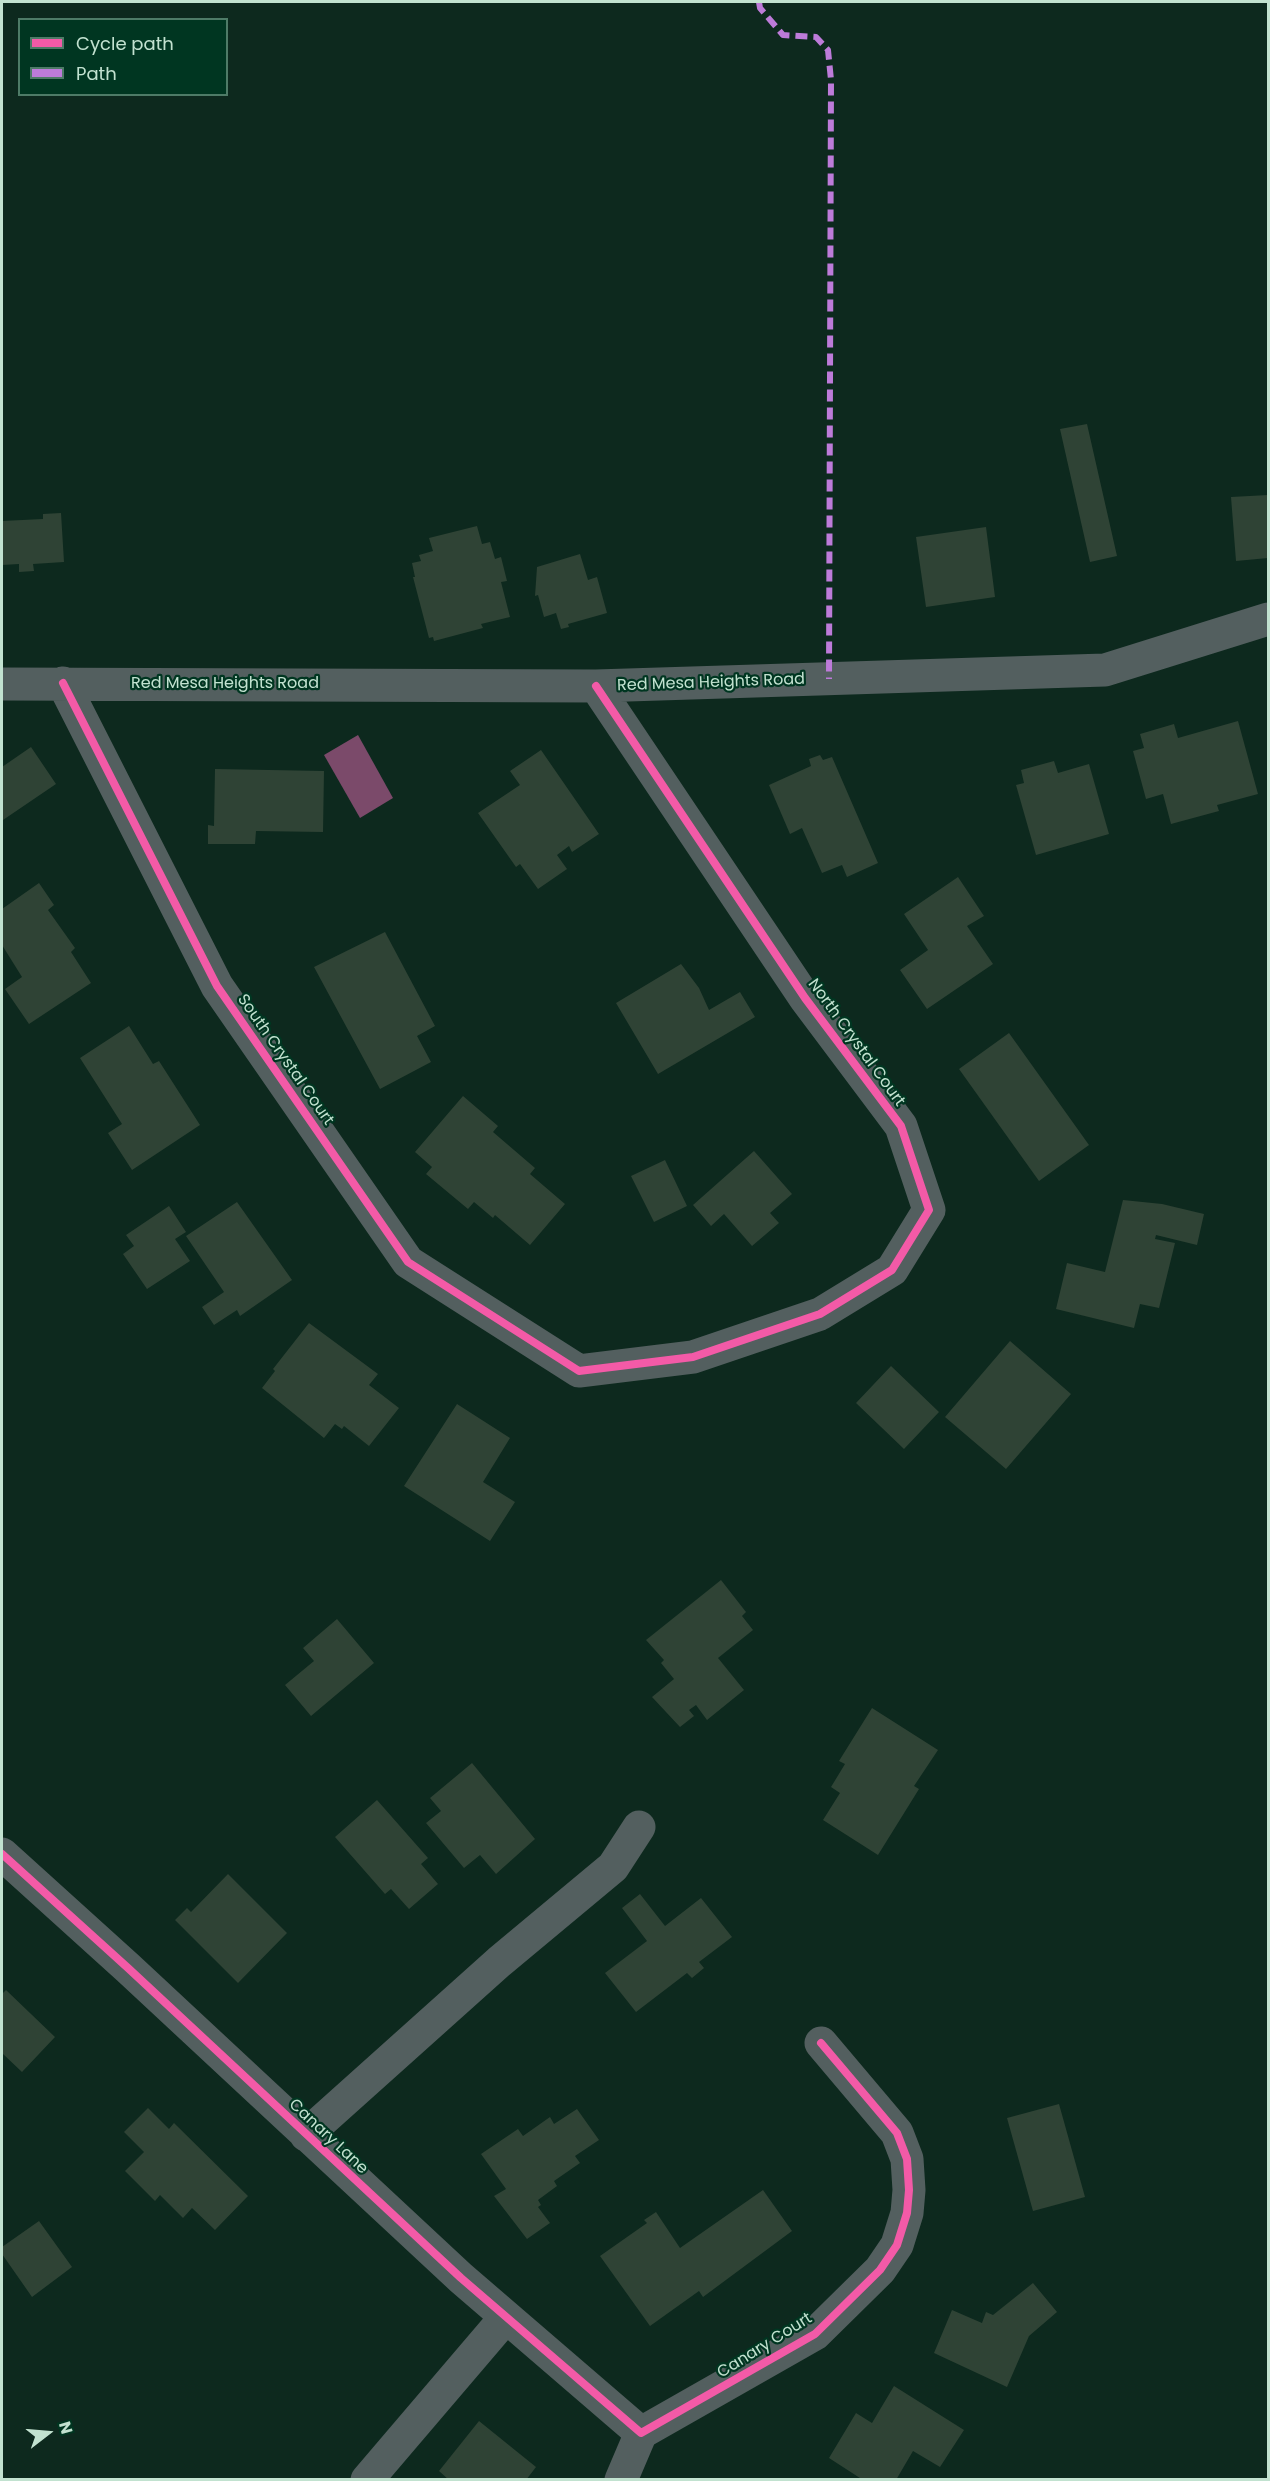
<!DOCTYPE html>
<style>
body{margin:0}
#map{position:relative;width:1270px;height:2481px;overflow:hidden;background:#0d291e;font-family:Poppins,sans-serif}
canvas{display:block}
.frame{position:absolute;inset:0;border:3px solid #c2e2d0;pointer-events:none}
.legend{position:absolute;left:18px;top:18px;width:210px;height:78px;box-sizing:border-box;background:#003621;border:2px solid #4e7b67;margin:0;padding:8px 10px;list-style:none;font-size:18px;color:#c2e2d0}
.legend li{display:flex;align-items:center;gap:12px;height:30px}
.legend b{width:30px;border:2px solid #4e7b67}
.north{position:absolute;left:18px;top:2403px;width:60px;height:60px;-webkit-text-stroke:4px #003621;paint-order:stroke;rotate:74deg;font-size:16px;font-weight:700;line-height:24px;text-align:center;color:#c2e2d0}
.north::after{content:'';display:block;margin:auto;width:21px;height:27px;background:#c2e2d0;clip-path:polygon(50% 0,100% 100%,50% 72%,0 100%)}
</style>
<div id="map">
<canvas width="1270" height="2481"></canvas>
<div class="frame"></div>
<ul class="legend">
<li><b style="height:8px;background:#f35aa7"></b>Cycle path</li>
<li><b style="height:8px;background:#bd7bd9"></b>Path</li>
</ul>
<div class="north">N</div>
</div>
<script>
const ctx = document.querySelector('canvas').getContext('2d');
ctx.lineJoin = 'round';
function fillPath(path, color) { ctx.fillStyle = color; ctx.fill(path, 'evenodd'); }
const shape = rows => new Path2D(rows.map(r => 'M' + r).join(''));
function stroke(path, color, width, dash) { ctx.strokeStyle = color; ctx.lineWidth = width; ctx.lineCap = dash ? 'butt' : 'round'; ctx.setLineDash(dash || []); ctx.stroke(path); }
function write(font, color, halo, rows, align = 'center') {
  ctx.font = font + ' Poppins,sans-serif'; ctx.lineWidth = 4.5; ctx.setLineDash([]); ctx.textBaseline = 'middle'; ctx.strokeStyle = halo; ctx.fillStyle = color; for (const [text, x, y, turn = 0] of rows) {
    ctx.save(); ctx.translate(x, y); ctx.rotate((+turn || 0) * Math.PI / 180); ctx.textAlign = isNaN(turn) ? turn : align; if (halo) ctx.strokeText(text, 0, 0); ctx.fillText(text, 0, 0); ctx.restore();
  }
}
const water = shape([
 [358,735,393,798,360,818,324,755]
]);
const building = shape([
 [1087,424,1117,556,1090,562,1060,429],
 [1268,495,1268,558,1236,561,1231,497],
 [61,513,64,562,33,564,34,571,19,572,19,564,2,565,2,521,43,519,43,514],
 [477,526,482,544,490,542,495,559,501,557,507,581,501,582,510,617,481,624,483,628,434,641,433,637,429,638,413,577,415,577,412,563,421,561,419,555,433,551,429,538],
 [986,527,995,597,926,607,916,537],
 [580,554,588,580,597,577,607,613,568,624,569,627,561,629,556,613,544,617,538,595,535,596,537,567],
 [1238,721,1258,794,1217,805,1219,811,1171,824,1163,794,1146,799,1133,751,1144,748,1140,734,1174,724,1178,738],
 [31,747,56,784,3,820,2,767],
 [541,750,599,834,572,852,569,846,557,855,567,869,538,889,520,864,516,867,478,813,520,785,510,771],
 [820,755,823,760,832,757,878,863,847,877,842,865,822,873,802,828,790,834,769,785,811,766,809,759],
 [1054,761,1058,773,1089,764,1109,834,1036,855,1016,785,1024,783,1021,770],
 [215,769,324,771,323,832,256,831,255,844,208,844,208,825,214,826],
 [958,877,984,916,967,926,993,964,927,1009,900,970,928,950,904,914],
 [39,883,54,905,48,910,75,948,71,952,91,983,29,1024,5,989,22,977,2,945,2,909],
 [385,932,435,1026,417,1036,431,1062,380,1089,314,967],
 [681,964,699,988,709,1010,740,992,755,1017,658,1074,616,1003],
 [129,1026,153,1064,159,1061,200,1125,132,1170,108,1133,122,1124,80,1058],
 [1009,1033,1089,1145,1039,1181,959,1069],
 [463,1096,498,1126,493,1132,535,1168,530,1174,565,1204,530,1245,495,1215,493,1218,474,1202,468,1209,426,1174,432,1167,415,1152],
 [754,1151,792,1194,770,1213,779,1223,752,1246,724,1214,711,1226,693,1205],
 [665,1160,687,1206,654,1222,631,1176],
 [1123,1200,1162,1204,1204,1214,1197,1245,1156,1235,1155,1239,1175,1243,1159,1308,1140,1304,1134,1328,1056,1309,1067,1263,1105,1272],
 [237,1202,292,1280,240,1316,237,1310,214,1325,202,1307,224,1292,186,1236],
 [169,1206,186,1232,175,1239,190,1261,147,1289,123,1254,134,1246,126,1235],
 [309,1323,378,1374,369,1385,399,1408,369,1446,344,1426,342,1429,335,1424,324,1438,262,1388,275,1371,273,1369],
 [1010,1341,1071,1394,1006,1469,945,1417],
 [891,1366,939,1412,904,1449,856,1403],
 [457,1404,510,1438,483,1482,515,1502,490,1541,404,1486],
 [721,1580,746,1612,742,1616,753,1630,718,1658,744,1690,707,1720,696,1705,689,1710,694,1716,680,1727,652,1697,674,1679,661,1663,664,1660,646,1640],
 [337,1619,374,1663,311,1716,285,1685,314,1661,303,1648],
 [872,1708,938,1750,914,1786,919,1789,878,1855,823,1820,840,1793,831,1787,845,1764,839,1761],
 [472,1763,535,1839,496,1874,480,1855,464,1868,426,1823,441,1811,430,1798],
 [377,1800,428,1858,421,1864,438,1884,409,1909,391,1889,385,1894,335,1837],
 [228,1874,287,1933,238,1983,175,1920,187,1908,191,1912],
 [640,1894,665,1926,701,1898,732,1937,699,1962,704,1968,692,1978,687,1973,636,2012,605,1973,647,1941,622,1908],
 [6,1990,55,2037,22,2072,3,2054,2,2056,2,1994],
 [1059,2104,1085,2197,1033,2211,1007,2118],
 [148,2108,169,2129,174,2123,248,2196,215,2230,192,2208,183,2218,160,2195,155,2201,125,2171,144,2152,124,2132],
 [577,2109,599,2140,575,2156,580,2163,554,2181,557,2186,538,2200,541,2205,538,2207,550,2223,527,2239,494,2196,506,2189,481,2154,518,2129,523,2136,550,2117,554,2124],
 [763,2190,792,2231,703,2297,699,2291,650,2326,600,2256,647,2223,644,2220,656,2212,680,2248],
 [39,2221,72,2267,32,2297,2,2254,2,2247],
 [1033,2283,1057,2312,1029,2336,1007,2387,934,2353,952,2310,982,2323,986,2312,993,2315],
 [894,2386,964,2430,940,2467,913,2451,896,2480,863,2480,829,2458,856,2413,872,2423],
 [479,2421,536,2467,526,2480,449,2480,439,2471]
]);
const minor = shape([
 [63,683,217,986,408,1262,579,1371,693,1357,820,1314,892,1270,929,1210,901,1126,805,998,596,686],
 [2,684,596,686,1105,670,1268,619],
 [2,1854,128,1968,461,2278,641,2433],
 [306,2135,499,1962,613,1867,639,1827],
 [641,2433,815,2334,880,2270,897,2245,907,2213,909,2190,907,2159,897,2133,821,2043],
 [367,2480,506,2317],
 [621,2480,641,2433]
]);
const quiet = shape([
 [759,2,760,8,783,35,816,37,828,50,831,80,829,679]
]);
const cycleway = shape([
 [63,683,217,986,408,1262,579,1371,693,1357,820,1314,892,1270,929,1210,901,1126,805,998,596,686],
 [2,1854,128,1968,461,2278,641,2433,815,2334,880,2270,897,2245,907,2213,909,2190,907,2159,897,2133,821,2043]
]);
const streetNames = [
 ["Red Mesa Heights Road",711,683,-2],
 ["Red Mesa Heights Road",225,684],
 ["North Crystal Court",856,1043,54],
 ["South Crystal Court",285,1060,55],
 ["Canary Lane",328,2137,43],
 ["Canary Court",765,2346,-32]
];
fillPath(water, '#7b4a6a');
fillPath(building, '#2f4335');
stroke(minor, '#535f5f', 33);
stroke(quiet, '#bd7bd9', 6, [12, 6]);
stroke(cycleway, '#f35aa7', 8);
write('16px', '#c2e2d0', '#003621', streetNames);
</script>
